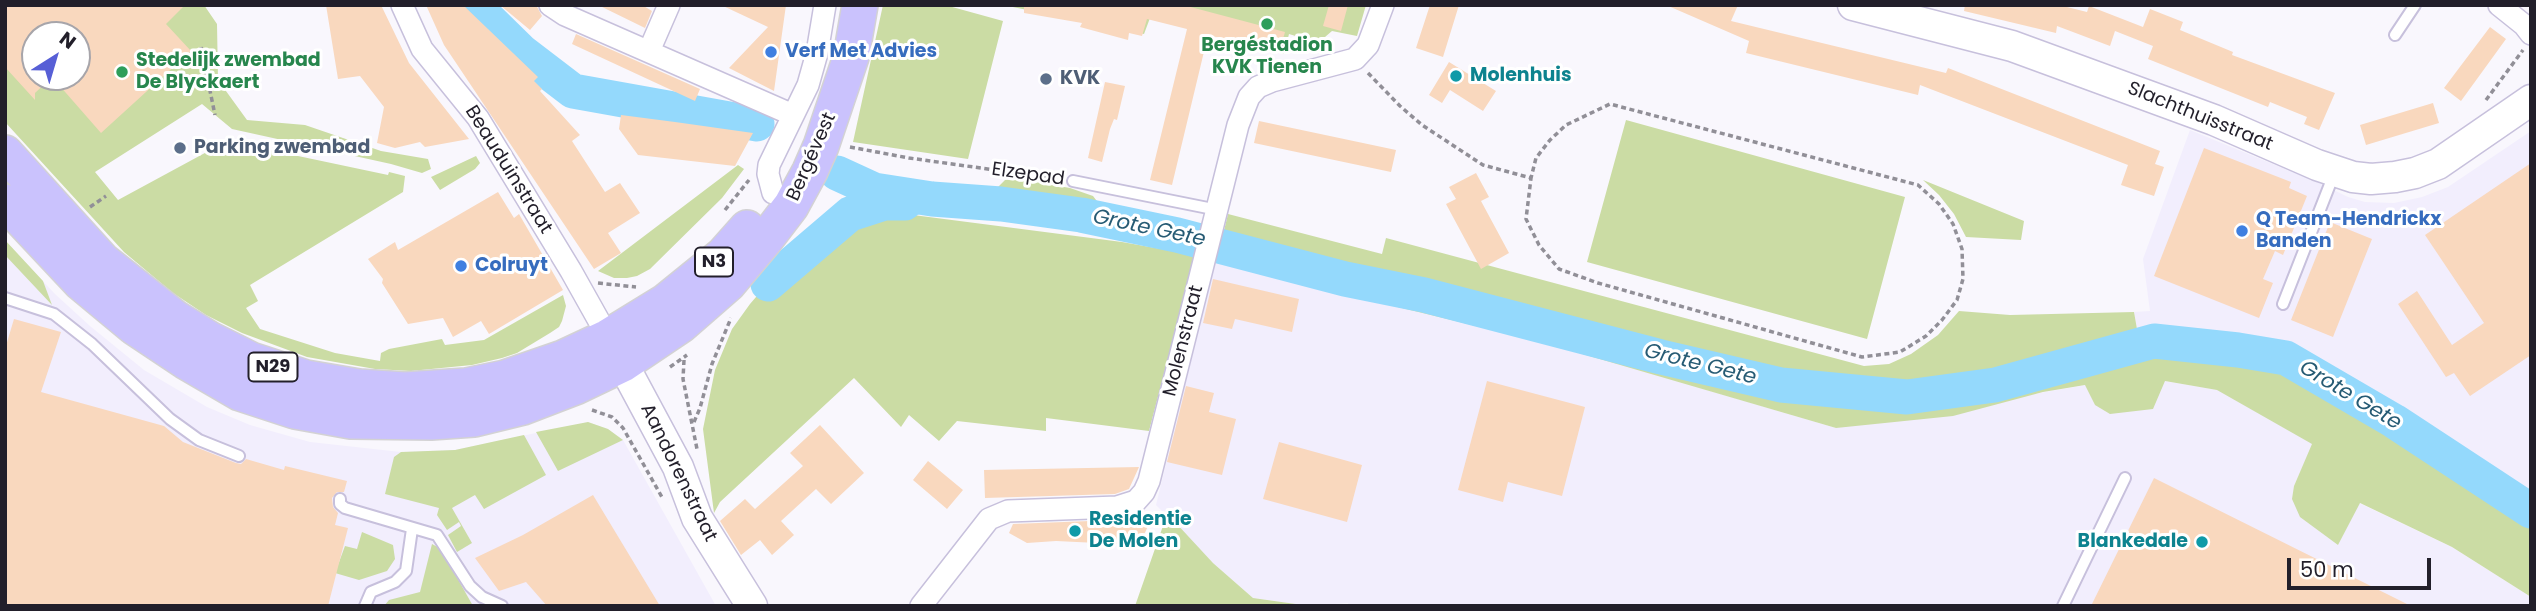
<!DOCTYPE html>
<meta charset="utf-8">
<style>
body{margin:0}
#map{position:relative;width:2536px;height:611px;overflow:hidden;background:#f9f7fd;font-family:Poppins,sans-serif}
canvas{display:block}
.frame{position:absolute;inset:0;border:7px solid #221f2a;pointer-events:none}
.north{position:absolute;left:21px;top:21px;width:70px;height:70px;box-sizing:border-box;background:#fff;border:2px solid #a7a5aa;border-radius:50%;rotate:37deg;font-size:19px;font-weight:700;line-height:28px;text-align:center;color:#221f2a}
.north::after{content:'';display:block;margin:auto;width:24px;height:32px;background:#575fd6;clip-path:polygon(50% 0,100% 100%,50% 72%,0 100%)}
.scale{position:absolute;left:2287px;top:558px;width:144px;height:32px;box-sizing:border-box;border:4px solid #221f2a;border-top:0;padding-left:9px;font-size:21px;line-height:24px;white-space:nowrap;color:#221f2a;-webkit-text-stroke:5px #fff;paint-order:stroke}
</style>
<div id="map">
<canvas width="2536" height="611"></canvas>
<div class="frame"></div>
<div class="north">N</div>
<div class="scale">50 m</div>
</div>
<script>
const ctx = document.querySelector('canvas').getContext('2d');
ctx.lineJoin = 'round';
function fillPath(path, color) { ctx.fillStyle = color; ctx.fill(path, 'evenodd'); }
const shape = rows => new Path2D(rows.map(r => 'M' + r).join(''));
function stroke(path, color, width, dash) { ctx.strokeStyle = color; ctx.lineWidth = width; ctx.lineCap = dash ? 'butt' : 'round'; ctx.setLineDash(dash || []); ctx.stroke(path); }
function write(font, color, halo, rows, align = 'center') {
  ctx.font = font + ' Poppins,sans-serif'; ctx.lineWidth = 6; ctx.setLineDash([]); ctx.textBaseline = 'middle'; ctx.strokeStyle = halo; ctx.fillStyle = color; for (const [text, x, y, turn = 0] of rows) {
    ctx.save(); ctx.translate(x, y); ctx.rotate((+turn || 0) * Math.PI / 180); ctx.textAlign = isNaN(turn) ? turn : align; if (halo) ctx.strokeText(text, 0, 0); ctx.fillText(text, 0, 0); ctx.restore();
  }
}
const built = shape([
 [2190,130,2319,183,2348,197,2365,202,2394,203,2422,197,2448,187,2531,131,2531,511,2477,475,2287,359,2238,350,2154,341,2137,329,2134,312,2150,311,2143,259],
 [5,241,55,294,90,326,144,370,207,407,250,425,310,442,401,452,455,450,588,422,608,429,623,440,716,606,5,606],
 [1216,258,1377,302,1538,340,1836,428,2086,385,2095,405,2165,381,2218,390,2313,444,2294,486,2338,545,2359,503,2452,547,2531,597,2531,606,1349,606,1348,603,1310,606,1253,598,1213,563,1156,505]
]);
const green = shape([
 [5,5,204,5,217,24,218,80,247,120,305,125,381,151,428,159,431,169,422,173,391,164,232,129,202,104,95,172,118,200,227,141,388,175,389,172,405,176,403,192,250,285,258,301,246,308,260,329,335,353,380,361,381,353,389,349,442,339,445,345,484,340,563,295,566,306,562,321,559,327,550,333,517,353,502,358,472,365,411,371,375,369,307,357,242,333,206,315,173,293,124,252,5,122],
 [35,35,77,35,77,77,35,77],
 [883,5,945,5,1003,21,968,159,853,142],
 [1003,5,1366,5,1357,36,1332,31,1318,43,1289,34,1284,54,1150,18,1144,34],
 [1626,120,1905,197,1867,339,1587,262],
 [476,156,480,163,475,169,440,190,431,177],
 [738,165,744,169,722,198,650,269,637,276,627,278,614,278,598,271],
 [1013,178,1070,188,1093,196,1103,209,1062,203,998,187,1005,180],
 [1923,180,2024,221,2021,240,1966,237,1954,214,1939,195],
 [890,212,1122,242,1195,255,1149,431,1046,418,1046,431,957,421,939,441,909,415,901,427,854,378,720,502,714,513,703,429,715,370,732,329,750,304,792,255,805,244,821,248,829,245,866,216],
 [1228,214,1382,254,1386,238,1864,366,1889,364,1911,354,1938,335,1959,311,2010,315,2134,312,2137,329,2154,341,2238,350,2286,358,2394,421,2531,511,2531,597,2452,547,2360,503,2338,545,2300,517,2292,499,2294,486,2312,444,2217,390,2165,381,2153,409,2110,414,2095,405,2085,385,2043,392,1953,416,1836,428,1538,341,1377,302,1385,281,1222,239],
 [5,240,43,281,52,305,5,255],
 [588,422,608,429,623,440,558,471,536,432],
 [524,435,546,475,484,509,475,495,452,508,472,543,457,552,448,535,461,526,459,522,447,530,437,515,439,508,385,494,394,457,401,452,455,450],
 [1175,522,1213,563,1253,598,1310,606,1135,606,1164,523],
 [362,532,393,545,395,559,387,571,359,580,335,573,345,546,357,549],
 [432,544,441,549,473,606,384,606,389,600,420,592]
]);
const river = shape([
 [474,5,522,52,573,91,757,124],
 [837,173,874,190,932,199,1001,204,1081,215,1177,235,1345,279,1424,295,1661,357,1781,385,1907,397,1995,385,2154,341,2238,350,2286,358,2394,421,2531,511],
 [768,284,850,214,884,203,905,203]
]);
const building = shape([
 [5,5,185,5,166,24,191,51,101,133,52,77,77,77,77,35,35,35,35,77,52,77,35,93,35,100,5,67],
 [326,5,381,5,409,63,469,139,425,147,420,142,395,148,377,143,384,107,360,76,338,79],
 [426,5,463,5,538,77,534,81,542,89,540,91,580,135,572,141,605,192,620,183,640,213,608,233,621,253,594,269,444,45],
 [500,5,536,5,542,16,530,30],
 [598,5,642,5,652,11,645,28],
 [721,5,786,5,774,91,729,68,768,27],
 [1024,5,1183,5,1285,32,1279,53,1208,35,1172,185,1150,180,1187,29,1147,19,1142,36,1129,33,1128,40,1080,27,1082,23,1024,13],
 [1329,5,1348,5,1341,31,1323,26],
 [1430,5,1459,5,1443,57,1416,48],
 [1666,5,1738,5,1731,21,1946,73,1948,68,2160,151,2155,164,2164,167,2154,196,2121,185,2128,165,1920,85,1918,95,1746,53,1749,41],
 [1965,5,2059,5,2087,12,2089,6,2143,27,2150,9,2183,22,2180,30,2233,52,2232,55,2335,93,2319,130,2304,124,2307,117,2270,102,2268,107,2148,59,2153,46,2115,31,2110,46,2057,26,2056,33,1964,11],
 [2490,27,2506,39,2461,101,2444,88],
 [576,34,700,89,695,101,572,44],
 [1449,62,1496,91,1483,111,1450,90,1442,103,1429,95],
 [1105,82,1125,86,1117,120,1114,119,1110,129,1102,162,1088,158],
 [2433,103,2439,123,2366,145,2360,125],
 [621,115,675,122,753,133,735,166,638,155,619,129],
 [1259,121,1396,150,1391,172,1254,143],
 [2204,148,2291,182,2289,188,2307,196,2283,255,2275,251,2263,279,2273,283,2259,318,2154,276],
 [2531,163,2531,355,2470,396,2454,373,2446,377,2398,304,2417,291,2452,345,2484,323,2425,235],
 [1476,173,1489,197,1481,201,1509,253,1481,269,1446,204,1456,199,1449,187],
 [498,192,514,218,519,214,563,290,489,334,481,321,453,337,443,318,408,324,382,283,383,279,368,259,395,242,398,250],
 [2330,222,2372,239,2333,337,2291,320],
 [1213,279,1299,299,1292,332,1235,319,1232,329,1203,323],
 [14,319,61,332,41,392,164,426,183,442,236,463,241,464,246,459,284,470,285,466,347,481,344,492,337,492,332,498,333,507,338,513,335,525,348,528,328,606,5,606,5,349],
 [1487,381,1585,407,1562,496,1508,482,1503,502,1458,490],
 [1186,386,1214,393,1209,412,1236,419,1222,475,1167,462],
 [820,425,864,473,831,504,816,489,781,521,794,535,772,555,760,540,741,555,720,521,745,499,755,509,803,466,790,453],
 [1279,442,1362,465,1347,522,1263,499],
 [928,461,963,490,947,509,913,480],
 [1139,467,1129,489,1115,494,985,498,984,470],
 [2154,478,2411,606,2091,606],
 [593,495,660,606,547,606,526,582,499,591,475,558,523,535],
 [1115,520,1150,522,1139,545,1056,541,1027,543,1009,533,1013,524]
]);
const path = shape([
 [201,47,215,115],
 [1368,73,1400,106,1422,125,1483,165,1531,178,1526,219,1539,245,1559,269,1598,283,1862,357,1900,352,1926,336,1942,320,1957,300,1963,279,1962,249,1953,224,1939,204,1918,185,1610,104,1566,125,1550,140,1536,158,1531,178],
 [2486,100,2523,50],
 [850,147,909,158,1060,179],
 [90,207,106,196],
 [725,210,749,180],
 [598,283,636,287],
 [684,360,683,379,697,449],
 [670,367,687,355],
 [592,410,612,417,623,428,663,499],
 [694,422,700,408,712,364,731,318]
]);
const lane = shape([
 [2395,35,2415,5],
 [1073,181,1218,210],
 [5,298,54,314,92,344,170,419,199,440,239,456],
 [2283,304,2334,174],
 [340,499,340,504,345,508,437,535,470,586,482,597,502,606],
 [365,606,371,592,395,582,406,571,412,529],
 [2063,606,2125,478]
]);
const street = shape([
 [402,5,422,49,478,118,571,271,608,337],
 [550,5,565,15,793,115],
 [2499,5,2524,25,2531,34],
 [649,51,669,5],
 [773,193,768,174,769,165,808,85,817,53,825,5],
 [921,606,989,519,1008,511,1117,507,1136,501,1144,492,1149,481,1238,125,1249,97,1258,87,1272,81,1355,59,1368,45,1383,5]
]);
const secondary = shape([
 [1853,5,2012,46,2214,120,2317,165,2353,177,2371,179,2395,177,2415,173,2438,164,2531,100],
 [612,344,678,467,697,518,752,606]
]);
const primary = shape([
 [5,153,103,261,175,318,209,339,251,360,306,378,359,387,405,390,466,386,505,378,563,358,608,337,665,302,723,255,747,228],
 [5,202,81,283,134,327,185,361,240,393,295,411,351,421,431,422,474,419,523,407,575,387,623,364,681,325,728,284,765,240,791,206,810,171,821,146,851,57,860,5]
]);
const markers = [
 [1267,24,7,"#2e9e5b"],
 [771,52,7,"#3f7fe0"],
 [122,72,7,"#2e9e5b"],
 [1456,76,7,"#0f9aa8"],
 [1046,79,7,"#5c6f8a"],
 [180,148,7,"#5c6f8a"],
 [2242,231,7,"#3f7fe0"],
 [461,266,7,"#3f7fe0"],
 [1075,531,7,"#0f9aa8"],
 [2202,542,7,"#0f9aa8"]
];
const shields = [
 [714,262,38],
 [273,367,49]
];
const shieldNames = [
 ["N3",714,262],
 ["N29",273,367]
];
const leisureNames = [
 ["Bergéstadion",1267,46],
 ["KVK Tienen",1267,68],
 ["Stedelijk zwembad",136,61,"left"],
 ["De Blyckaert",136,83,"left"]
];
const shopNames = [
 ["Verf Met Advies",785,52],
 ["Q Team-Hendrickx",2256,220],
 ["Banden",2256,242],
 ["Colruyt",475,266]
];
const cultureNames = [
 ["Molenhuis",1470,76],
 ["Residentie",1089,520],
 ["De Molen",1089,542],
 ["Blankedale",2188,542,"right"]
];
const serviceNames = [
 ["KVK",1060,79],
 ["Parking zwembad",194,148]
];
const streetNames = [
 ["Slachthuisstraat",2200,117,22],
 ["Bergévest",812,157,-66],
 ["Beauduinstraat",508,170,58],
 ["Elzepad",1028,175,8],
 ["Molenstraat",1184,341,-76],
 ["Aandorenstraat",678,473,64]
];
const waterNames = [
 ["Grote Gete",1149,229,12],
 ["Grote Gete",1700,365,14],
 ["Grote Gete",2350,396,31]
];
fillPath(built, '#f2eefd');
fillPath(green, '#cbdca4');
stroke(river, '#94d9fc', 35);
fillPath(building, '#f9d8be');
stroke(lane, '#c7c0dc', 14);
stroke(street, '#c7c0dc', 24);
stroke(secondary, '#c7c0dc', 33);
stroke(primary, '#d3d2d4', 38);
stroke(path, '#918f97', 3.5, [5, 3.5]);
stroke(lane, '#fff', 10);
stroke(street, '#fff', 21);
stroke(secondary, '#fff', 30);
stroke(primary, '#cac2fd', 35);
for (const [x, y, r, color] of markers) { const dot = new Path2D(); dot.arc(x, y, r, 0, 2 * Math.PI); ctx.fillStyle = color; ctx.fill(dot); stroke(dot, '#fff', 2.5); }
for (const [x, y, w] of shields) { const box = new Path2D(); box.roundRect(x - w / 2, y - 14.5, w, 29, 5); ctx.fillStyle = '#fff'; ctx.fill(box); stroke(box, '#221f2a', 2); }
write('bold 18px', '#221f2a', null, shieldNames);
write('bold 19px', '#27864d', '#fff', leisureNames);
write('bold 19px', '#366cbe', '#fff', shopNames, 'left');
write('bold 19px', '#0d838f', '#fff', cultureNames, 'left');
write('bold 19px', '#4e5e75', '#fff', serviceNames, 'left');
write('19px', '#221f2a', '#fff', streetNames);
write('italic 21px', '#265b74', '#fff', waterNames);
</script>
